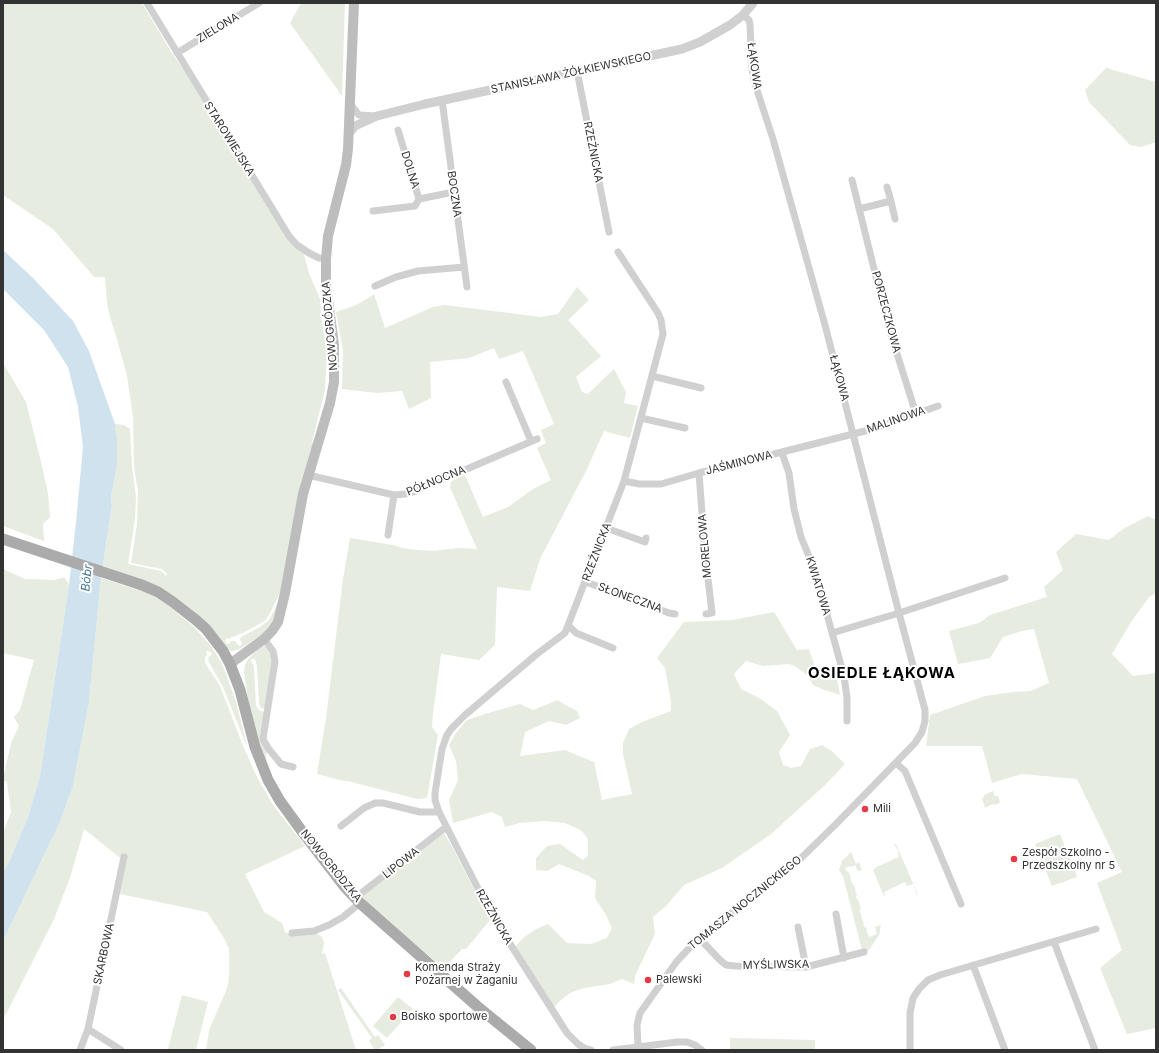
<!DOCTYPE html>
<meta charset="utf-8">
<style>
body{margin:0}
#map{position:relative;width:1159px;height:1053px;overflow:hidden;background:#fff;font-family:Inter,sans-serif}
canvas{display:block}
.frame{position:absolute;inset:0;border:4px solid #333;pointer-events:none}
</style>
<div id="map">
<canvas width="1159" height="1053"></canvas>
<div class="frame"></div>
</div>
<script>
const ctx = document.querySelector('canvas').getContext('2d');
ctx.lineJoin = 'round';
function fillPath(path, color) { ctx.fillStyle = color; ctx.fill(path, 'evenodd'); }
const shape = rows => new Path2D(rows.map(r => 'M' + r).join(''));
function stroke(path, color, width, dash) { ctx.strokeStyle = color; ctx.lineWidth = width; ctx.lineCap = dash ? 'butt' : 'round'; ctx.setLineDash(dash || []); ctx.stroke(path); }
function write(font, color, halo, rows, align = 'center') {
  ctx.font = font + ' Inter,sans-serif'; ctx.lineWidth = 4; ctx.setLineDash([]); ctx.textBaseline = 'middle'; ctx.strokeStyle = halo; ctx.fillStyle = color; for (const [text, x, y, turn = 0] of rows) {
    ctx.save(); ctx.translate(x, y); ctx.rotate((+turn || 0) * Math.PI / 180); ctx.textAlign = isNaN(turn) ? turn : align; if (halo) ctx.strokeText(text, 0, 0); ctx.fillText(text, 0, 0); ctx.restore();
  }
}
const green = shape([
 [3,3,142,3,173,55,226,128,296,243,305,251,304,255,309,273,320,299,321,317,327,351,325,390,312,442,314,444,282,589,271,611,266,620,245,632,228,639,227,638,225,641,226,643,229,644,231,641,235,641,239,646,242,645,242,644,240,639,241,637,260,627,269,620,278,603,275,618,270,626,260,636,238,650,232,651,228,650,196,613,180,600,142,579,103,566,110,518,112,506,111,497,117,466,117,440,115,424,124,425,130,429,132,467,136,497,135,519,128,564,161,571,166,576,167,574,162,569,131,563,137,524,138,491,135,474,134,462,133,417,127,376,117,339,110,317,107,303,105,277,94,277,53,229,3,195],
 [301,3,345,3,342,96,290,23],
 [1106,68,1156,82,1156,142,1141,147,1130,145,1089,102,1085,90],
 [577,287,589,300,568,320,601,356,576,377,582,392,588,394,614,369,626,392,624,403,638,406,630,438,604,431,587,469,540,559,530,591,497,587,495,645,479,660,441,654,433,713,432,727,438,735,427,798,417,799,348,781,344,781,317,774,326,718,343,579,350,538,393,545,406,549,433,551,457,548,477,549,450,487,451,482,455,479,465,475,483,517,508,507,533,489,551,480,537,448,546,443,541,430,554,424,523,351,499,359,494,348,469,358,430,362,431,398,409,409,402,391,377,393,342,389,343,351,336,312,354,306,367,299,374,294,385,328,433,307,445,305,541,317,558,314],
 [3,363,26,402,41,462,48,493,50,517,43,524,44,541,3,526],
 [1148,516,1156,520,1156,593,1149,597,1131,622,1112,654,1133,676,1156,673,1156,1028,1127,1034,1100,968,1122,950,1097,883,1122,872,1077,779,1022,774,992,783,982,746,926,746,930,715,985,696,1013,692,1031,691,1049,683,1034,629,1022,631,1003,637,990,658,958,664,949,631,979,623,990,615,1047,597,1044,587,1063,570,1056,552,1076,534,1109,540,1123,529],
 [3,569,25,579,55,580,61,578,65,578,69,585,40,776,28,817,10,860,3,873,3,833,11,812,7,782,3,780,3,779,11,743,19,726,14,717,20,710,34,660,3,653],
 [101,578,138,590,139,589,155,597,168,605,193,626,211,646,222,664,227,676,236,702,248,749,223,687,209,662,208,658,212,654,211,652,206,651,207,654,205,658,205,663,220,686,243,746,257,777,273,805,305,846,245,874,264,912,282,923,285,932,293,936,313,934,317,934,322,937,324,943,322,954,325,953,356,1050,206,1050,209,1030,226,991,228,984,229,974,229,949,224,938,207,912,120,894,127,858,119,857,84,829,70,878,54,919,3,1020,3,941,60,822,73,786,89,702],
 [774,612,797,650,809,649,817,673,836,671,840,695,822,689,813,685,807,675,795,666,789,664,763,666,746,661,734,674,741,689,761,699,777,711,790,735,779,752,783,765,791,768,801,766,810,749,822,745,833,752,845,764,825,785,771,834,722,868,684,885,666,906,653,917,655,934,635,976,634,984,622,979,610,984,584,988,570,993,560,1001,552,1010,513,949,523,938,536,929,548,924,567,943,591,944,607,938,612,928,606,915,595,898,596,881,589,876,559,864,547,871,536,870,536,858,547,846,560,844,583,860,588,856,588,839,581,830,565,823,544,821,519,823,505,827,502,817,492,812,453,823,449,800,458,780,456,761,449,745,456,733,467,720,485,714,520,704,533,710,558,700,562,703,577,711,580,718,566,725,549,721,525,732,520,756,565,750,594,762,602,800,632,794,623,754,623,743,629,729,642,722,671,711,671,701,665,668,657,658,684,622,733,620],
 [262,646,266,647,269,650,272,661,265,709,261,708,259,704,257,666,255,659,252,659,251,661,254,666,254,669,256,706,259,710,264,712,267,749,266,762,251,719,244,672,245,664,249,658],
 [993,791,995,796,998,796,1000,802,996,805,993,804,985,808,982,798,984,797,984,795],
 [444,833,451,845,490,920,466,949,462,949,444,968,379,914,362,897,362,896],
 [1060,834,1077,877,1052,886,1035,844],
 [894,844,896,844,918,895,917,895,913,884,907,886,905,882,884,892,885,896,884,896,873,870,876,868,875,867,872,869,899,857,898,853,899,852],
 [851,852,856,864,859,862,862,870,857,871,856,865,851,867,850,866,845,868,847,872,848,871,851,878,850,879,856,890,855,891,857,895,856,896,857,900,858,899,861,909,859,910,862,916,861,917,864,923,863,924,865,928,866,927,867,930,866,930,869,937,877,934,875,927,881,925,879,935,869,950,864,952,862,950,843,876,839,870,842,861],
 [341,988,375,1037,378,1035,385,1045,377,1050,375,1050,369,1041,372,1038,338,990],
 [182,995,208,1002,196,1050,166,1050,166,1049,168,1049],
 [398,997,413,1009,387,1038,373,1026],
 [730,1038,815,1040,815,1050,730,1050]
]);
const water = shape([
 [3,250,33,278,73,321,89,351,115,424,117,440,117,466,111,497,112,506,110,518,101,578,89,702,73,786,60,822,3,941,3,873,10,860,28,817,40,776,69,585,76,522,83,447,78,407,68,367,44,330,3,289]
]);
const minor = shape([
 [147,3,289,236,297,245,309,253,319,258,326,259],
 [177,53,259,3],
 [577,71,609,232],
 [442,100,467,287],
 [351,105,359,115,376,116],
 [398,130,419,199,454,192],
 [852,180,888,325,916,414],
 [887,187,891,201],
 [859,209,891,201,895,219],
 [373,211,415,206,419,199],
 [375,286,396,277,418,271,464,267],
 [652,376,701,388],
 [506,382,531,441],
 [641,418,685,428],
 [782,453,789,473,794,509,801,537,815,571,844,676,847,698,847,721],
 [699,473,705,553,712,613,706,614],
 [308,475,394,495,405,494,413,492,537,439],
 [624,481,639,484,661,484,699,473,873,429,938,406],
 [606,528,645,542,646,538],
 [388,535,394,495],
 [586,582,669,613,675,614],
 [569,626,576,633,613,648],
 [832,633,899,613,1005,578],
 [264,639,273,651,275,661,263,739,268,748,281,764,293,767],
 [896,763,905,771,961,904],
 [341,826,364,808,375,803,383,803,420,812,439,812],
 [355,898,446,827],
 [836,914,844,958],
 [798,927,806,967],
 [292,933,314,931,329,925,343,917,360,903],
 [699,938,720,960,726,965,735,966,806,967,864,952],
 [1054,942,1095,1050],
 [973,965,1005,1050],
 [88,1029,121,1050],
 [80,1050,88,1029,124,857],
 [591,1050,584,1048,578,1044,567,1033,491,914,439,812,435,800,435,793,442,749,447,735,451,729,465,715,537,654,565,633,624,481,663,334,661,320,658,313,618,252],
 [613,1050,638,1047],
 [702,1050,695,1045,687,1042,677,1042,638,1047,637,1025,640,1013,677,961,699,938,795,864,836,824,915,743,922,732,925,721,925,710,899,613,825,325,773,139,754,81,752,68,750,25,749,20,743,15],
 [910,1050,910,1013,913,998,919,989,928,980,940,975,1096,929]
]);
const tertiary = shape([
 [349,133,355,126,377,116,425,104,682,49,700,42,730,25,743,15,753,3]
]);
const secondary = shape([
 [230,664,264,639,272,631,278,622,285,593,303,494,330,403,334,382,334,345,326,285,326,259,328,236,346,165,348,149,354,3]
]);
const primary = shape([
 [3,539,142,585,158,592,173,602,196,620,206,629,223,651,230,664,240,690,255,747,268,780,280,801,304,834,344,886,360,903,478,1007,531,1050]
]);
const markers = [
 [865,809,4,"#e63946"],
 [1014,859,4,"#e63946"],
 [407,974,4,"#e63946"],
 [648,980,4,"#e63946"],
 [393,1017,4,"#e63946"]
];
const streetNames = [
 ["ZIELONA",218,28,-31],
 ["ŁĄKOWA",754,66,82],
 ["STANISŁAWA ŻÓŁKIEWSKIEGO",571,73,-12],
 ["STAROWIEJSKA",229,139,58],
 ["RZEŹNICKA",593,152,79],
 ["DOLNA",410,170,73],
 ["BOCZNA",454,194,82],
 ["PORZECZKOWA",886,312,75],
 ["NOWOGRÓDZKA",330,326,-95],
 ["ŁĄKOWA",839,378,75],
 ["MALINOWA",896,420,-19],
 ["JAŚMINOWA",739,463,-14],
 ["PÓŁNOCNA",436,481,-22],
 ["MORELOWA",705,546,-95],
 ["RZEŹNICKA",597,552,-69],
 ["KWIATOWA",818,586,73],
 ["SŁONECZNA",630,598,20],
 ["LIPOWA",401,863,-38],
 ["NOWOGRÓDZKA",331,866,51],
 ["TOMASZA NOCZNICKIEGO",745,903,-39],
 ["RZEŹNICKA",494,917,60],
 ["SKARBOWA",104,954,-78],
 ["MYŚLIWSKA",776,965,-1]
];
const poiNames = [
 ["Mili",873,809],
 ["Zespół Szkolno -",1022,853],
 ["Przedszkolny nr 5",1022,866],
 ["Komenda Straży",415,968],
 ["Pożarnej w Żaganiu",415,981],
 ["Palewski",656,980],
 ["Boisko sportowe",401,1017]
];
const waterNames = [
 ["Bóbr",87,578,-84]
];
const districtNames = [
 ["OSIEDLE ŁĄKOWA",882,673]
];
fillPath(green, '#e6ecdf');
fillPath(water, '#cfe2ee');
stroke(minor, '#d0d0d0', 7);
stroke(tertiary, '#d0d0d0', 9);
stroke(secondary, '#bdbdbd', 10);
stroke(primary, '#ababab', 11);
for (const [x, y, r, color] of markers) { const dot = new Path2D(); dot.arc(x, y, r, 0, 2 * Math.PI); ctx.fillStyle = color; ctx.fill(dot); stroke(dot, '#fff', 1.5); }
write('11px', '#333', '#fff', streetNames);
write('11px', '#333', '#fff', poiNames, 'left');
write('italic 12px', '#3f7597', '#fff', waterNames);
ctx.letterSpacing = '1px';
write('bold 15px', '#000', '#fff', districtNames);
ctx.letterSpacing = '0px';
</script>
